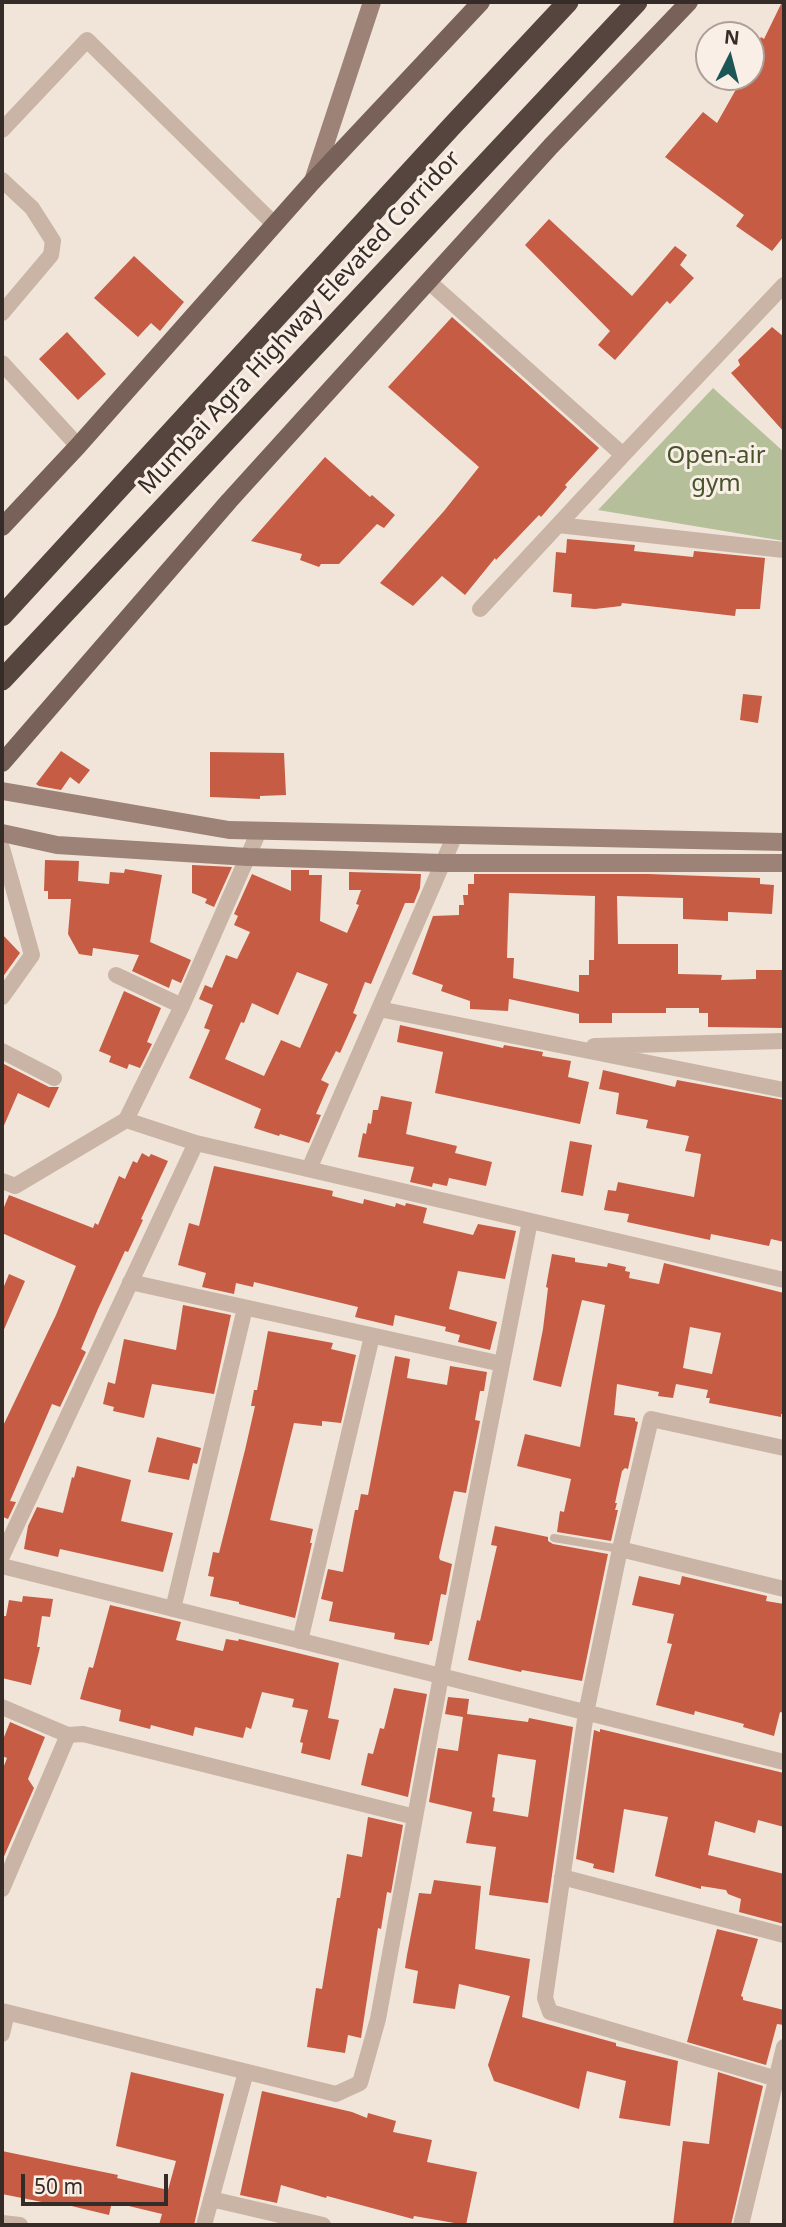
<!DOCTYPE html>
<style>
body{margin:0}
#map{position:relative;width:786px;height:2227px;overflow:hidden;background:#f1e5da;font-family:"Noto Sans",sans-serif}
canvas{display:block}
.frame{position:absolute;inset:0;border:4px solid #352b27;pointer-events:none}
.north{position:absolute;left:695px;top:21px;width:70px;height:70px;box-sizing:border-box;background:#f9efe6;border:2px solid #aba19a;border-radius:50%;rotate:6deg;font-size:19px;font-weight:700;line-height:28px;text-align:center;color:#352b27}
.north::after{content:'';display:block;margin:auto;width:24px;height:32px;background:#1c5657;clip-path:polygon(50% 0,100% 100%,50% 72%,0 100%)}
.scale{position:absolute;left:21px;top:2174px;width:147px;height:32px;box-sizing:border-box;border:4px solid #352b27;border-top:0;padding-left:9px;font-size:21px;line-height:24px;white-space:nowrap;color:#352b27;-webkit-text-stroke:5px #f9efe6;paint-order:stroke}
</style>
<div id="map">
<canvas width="786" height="2227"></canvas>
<div class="frame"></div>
<div class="north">N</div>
<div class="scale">50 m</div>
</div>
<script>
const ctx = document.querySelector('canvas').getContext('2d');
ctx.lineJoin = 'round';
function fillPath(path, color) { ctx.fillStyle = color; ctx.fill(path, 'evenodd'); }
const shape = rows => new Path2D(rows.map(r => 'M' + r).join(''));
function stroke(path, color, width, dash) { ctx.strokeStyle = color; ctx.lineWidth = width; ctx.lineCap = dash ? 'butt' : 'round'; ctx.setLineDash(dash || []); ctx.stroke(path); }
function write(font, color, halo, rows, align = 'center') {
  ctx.font = font + ' "Noto Sans",sans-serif'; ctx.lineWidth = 6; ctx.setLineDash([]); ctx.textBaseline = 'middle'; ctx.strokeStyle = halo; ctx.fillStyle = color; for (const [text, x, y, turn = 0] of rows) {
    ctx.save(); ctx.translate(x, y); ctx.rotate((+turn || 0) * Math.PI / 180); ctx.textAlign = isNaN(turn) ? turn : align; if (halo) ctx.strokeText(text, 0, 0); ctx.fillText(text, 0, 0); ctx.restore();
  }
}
const green = shape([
 [713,388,784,452,784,541,598,510]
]);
const building = shape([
 [782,2,784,2,784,236,772,251,736,226,744,215,665,157,703,112,717,123,743,77,751,77,751,55,761,37,764,39],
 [549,219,632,296,675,246,687,255,680,265,694,278,670,304,667,301,615,360,598,345,610,331,525,245],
 [134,256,184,302,160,331,151,323,138,337,94,298],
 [452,317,599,448,565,485,567,487,541,517,539,515,496,560,495,558,465,595,442,576,413,606,380,583,444,511,479,467,388,387],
 [772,327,784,337,784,432,731,373,740,365,738,360],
 [67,332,106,374,78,400,39,359],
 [325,457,370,497,372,495,395,515,384,528,377,524,339,564,321,564,319,567,300,560,302,554,251,541],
 [567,539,635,545,634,551,693,557,694,551,765,558,760,609,736,609,735,616,622,603,621,606,595,609,571,607,572,594,553,592,556,552,566,553],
 [743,694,762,696,758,723,740,720],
 [61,751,90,770,79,784,70,777,61,790,39,786,36,784],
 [210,752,284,753,286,795,260,796,260,799,210,797],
 [45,860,79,861,78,881,109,884,110,872,124,873,125,869,162,875,150,942,191,960,181,983,172,979,169,988,132,971,139,955,93,948,92,956,79,954,68,934,71,899,48,899,48,891,44,891],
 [192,865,232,867,214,907,205,903,207,899,192,893],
 [291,870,309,870,309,875,322,875,320,921,347,933,359,905,356,904,361,890,349,890,349,872,421,874,420,888,414,903,405,903,371,984,365,982,353,1013,357,1015,340,1053,336,1051,321,1080,329,1084,316,1114,321,1115,309,1143,280,1134,279,1136,254,1128,261,1109,189,1078,210,1030,204,1028,213,1005,199,999,205,985,212,988,226,955,237,959,250,932,234,925,238,916,234,914,252,874,291,891],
 [297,972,328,984,300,1048,281,1040,264,1076,225,1059,241,1022,244,1023,252,1003,278,1015],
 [474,874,648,874,760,878,760,884,774,885,772,914,728,912,728,921,683,919,683,898,617,896,618,944,678,944,678,974,722,975,721,980,756,979,756,970,783,970,783,1028,708,1027,708,1013,699,1013,699,1008,666,1008,666,1013,612,1013,612,1023,579,1023,579,1014,509,999,508,1011,470,1009,470,1001,441,991,443,985,412,974,433,916,459,915,459,905,464,905,463,895,468,895,468,884,474,884],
 [509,893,595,896,594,960,589,960,589,975,579,975,579,992,513,978,514,958,507,958],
 [2,934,20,953,2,978],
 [124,991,161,1008,147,1042,152,1044,140,1068,129,1064,127,1069,109,1062,111,1056,99,1051],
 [400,1025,503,1048,504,1045,543,1052,542,1056,571,1061,568,1077,589,1082,580,1124,435,1093,443,1052,397,1042],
 [2,1063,49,1087,59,1087,49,1108,18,1093,2,1130],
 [603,1070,675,1087,677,1080,784,1100,784,1242,771,1239,769,1246,711,1234,710,1240,627,1222,629,1214,604,1210,608,1190,616,1191,618,1182,694,1197,701,1154,685,1151,689,1136,646,1128,648,1120,616,1114,619,1093,599,1089],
 [381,1096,412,1102,406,1134,457,1146,455,1153,492,1162,486,1186,449,1178,447,1186,433,1183,432,1187,410,1182,414,1167,358,1157,363,1133,366,1134,368,1123,371,1124,373,1110,378,1110],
 [570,1141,592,1145,583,1196,561,1192],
 [142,1153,149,1157,151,1154,168,1161,141,1219,143,1220,128,1252,125,1251,98,1309,81,1349,86,1352,60,1407,52,1404,10,1501,16,1502,8,1519,3,1517,2,1519,2,1428,56,1315,76,1266,2,1233,2,1212,9,1195,93,1228,95,1223,98,1225,119,1176,125,1179,133,1161,137,1163],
 [214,1166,333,1191,332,1196,363,1204,364,1199,395,1207,396,1203,405,1206,406,1203,427,1208,423,1223,473,1235,478,1224,516,1231,505,1279,458,1271,449,1309,497,1322,490,1350,458,1342,460,1335,445,1331,446,1327,395,1315,393,1326,355,1317,358,1307,254,1282,253,1287,236,1283,234,1294,202,1287,206,1273,178,1265,189,1223,199,1226],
 [552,1254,575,1258,575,1262,607,1267,608,1263,626,1267,625,1271,630,1272,629,1278,659,1284,664,1263,784,1293,784,1414,781,1414,781,1417,709,1403,710,1398,706,1398,708,1390,676,1384,673,1398,658,1396,659,1392,617,1384,614,1415,635,1418,635,1421,638,1422,628,1469,625,1468,622,1471,615,1503,617,1503,615,1510,618,1510,611,1541,557,1532,560,1511,564,1512,571,1479,517,1466,525,1434,580,1447,605,1305,582,1300,561,1387,533,1380,543,1329,548,1288,546,1287],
 [690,1327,721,1333,712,1374,683,1368],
 [9,1274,25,1281,2,1334,2,1291],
 [183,1305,231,1315,214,1394,152,1384,144,1418,113,1411,114,1407,103,1404,108,1382,115,1384,124,1339,176,1350],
 [268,1331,333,1343,331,1349,356,1355,341,1423,322,1421,322,1426,294,1423,270,1520,313,1529,310,1543,312,1543,295,1618,239,1604,239,1602,210,1596,214,1577,208,1576,213,1552,219,1553,245,1450,255,1406,251,1406,254,1390,257,1390],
 [395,1356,410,1359,407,1378,447,1385,450,1366,487,1372,484,1391,480,1391,475,1420,480,1421,466,1493,454,1491,439,1557,440,1560,452,1564,446,1595,441,1594,432,1641,430,1641,429,1645,394,1639,395,1633,329,1621,333,1602,321,1599,328,1569,343,1572,355,1510,358,1510,361,1494,368,1495],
 [157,1437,201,1448,197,1464,193,1463,189,1480,148,1472],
 [77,1466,131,1480,121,1521,173,1533,163,1572,60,1549,58,1557,24,1549,28,1526,37,1507,63,1513,72,1477,74,1478],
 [495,1526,548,1537,548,1541,553,1544,608,1554,582,1681,522,1670,521,1672,468,1660,477,1620,480,1621,497,1546,491,1545],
 [639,1576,680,1585,682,1576,767,1596,766,1601,784,1604,784,1713,780,1712,774,1736,743,1727,744,1724,695,1711,694,1715,656,1705,672,1644,667,1643,674,1614,632,1605],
 [23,1596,53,1599,50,1617,42,1616,37,1647,40,1647,31,1685,2,1678,2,1616,6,1616,9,1600,22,1602],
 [110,1605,181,1622,176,1640,223,1651,226,1639,238,1641,239,1639,339,1663,328,1718,339,1720,330,1760,301,1753,303,1743,300,1742,308,1710,292,1707,294,1699,262,1692,251,1729,246,1727,243,1738,195,1727,193,1736,151,1725,150,1729,119,1721,121,1710,80,1699,89,1667,93,1668],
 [394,1688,427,1694,408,1797,361,1785,368,1753,373,1754,380,1728,384,1729],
 [448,1697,469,1699,467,1714,528,1722,529,1718,573,1727,548,1903,489,1895,496,1847,466,1843,472,1812,429,1802,438,1748,458,1751,463,1717,445,1714],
 [498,1754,536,1760,528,1817,493,1811,495,1798,492,1797],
 [10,1722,45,1737,28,1779,34,1788,2,1861,2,1771,7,1758,2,1756,2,1742],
 [600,1729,784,1773,784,1827,758,1820,755,1833,715,1821,708,1855,784,1874,784,1924,739,1912,741,1899,728,1894,726,1890,701,1886,701,1889,655,1876,668,1817,624,1809,614,1873,593,1868,594,1864,576,1859,594,1730,600,1732],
 [368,1817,403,1825,391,1893,387,1892,381,1929,378,1928,361,2038,348,2035,345,2053,307,2047,316,1988,322,1989,337,1898,340,1898,347,1854,362,1857],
 [434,1880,481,1886,475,1949,530,1959,522,2017,616,2043,616,2046,678,2061,670,2126,619,2118,626,2081,587,2071,579,2109,494,2081,488,2065,510,1996,459,1984,455,2009,413,2003,418,1971,405,1968,407,1955,419,1893,431,1894],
 [717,1929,758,1939,741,1996,743,1997,743,2000,784,2010,784,2025,777,2024,766,2065,687,2042],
 [131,2072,224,2094,194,2225,159,2225,162,2214,112,2202,109,2215,63,2204,62,2206,2,2194,2,2151,118,2175,117,2178,168,2190,176,2161,116,2146],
 [718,2072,763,2086,731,2225,673,2225,683,2141,709,2144],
 [262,2091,352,2112,367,2118,368,2113,396,2121,393,2132,432,2140,427,2162,477,2172,466,2225,414,2216,413,2219,327,2196,326,2198,281,2185,277,2203,240,2195]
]);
const lane = shape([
 [554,1538,620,1549]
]);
const street = shape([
 [2,130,87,40,274,224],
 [2,180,32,208,53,241,51,255,2,313],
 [428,281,623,455,480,609],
 [2,363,78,446],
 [623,455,784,285],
 [558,525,784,550],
 [2,848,32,955,2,997],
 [116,975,182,1006],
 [379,1009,784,1090],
 [594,1046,784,1041],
 [2,1051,54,1078],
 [126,1120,196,1143,784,1280],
 [309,1169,455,835],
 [2,1181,15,1186,126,1120,182,1006,259,831],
 [130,1282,502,1364],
 [784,1448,651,1419,620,1549,586,1713,545,1998,550,2012,784,2081],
 [620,1549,784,1589],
 [2,1556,196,1143],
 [2,1566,784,1762],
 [173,1609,245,1308],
 [300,1641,372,1336],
 [2,1707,68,1735,83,1734,415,1817],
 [562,1877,784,1935],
 [2,1889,68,1735],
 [2,2011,336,2094,360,2083,378,2019,441,1676,530,1221],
 [2,2034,7,2013],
 [211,2199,323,2225],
 [2,2223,20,2225],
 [204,2225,246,2072],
 [741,2225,784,2047]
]);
const secondary = shape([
 [313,181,372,2],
 [2,791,229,830,784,842],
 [2,833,57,845,248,857,443,863,784,863]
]);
const primary = shape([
 [2,527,78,446,313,181,481,2],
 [2,763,229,501,551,146,689,2]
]);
const highway = shape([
 [2,616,452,126,568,2],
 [2,680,637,2]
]);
const streetNames = [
 ["Mumbai Agra Highway Elevated Corridor",300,323,-47]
];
const parkNames = [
 ["Open-air",716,456],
 ["gym",716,484]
];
fillPath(green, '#b5c09a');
fillPath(building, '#c65c43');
stroke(lane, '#c9b4a6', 8);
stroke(street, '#c9b4a6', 16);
stroke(secondary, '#9d8377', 18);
stroke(primary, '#776158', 18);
stroke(highway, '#56443e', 21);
write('24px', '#352b27', '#f9efe6', streetNames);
write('24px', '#47542b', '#f9efe6', parkNames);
</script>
